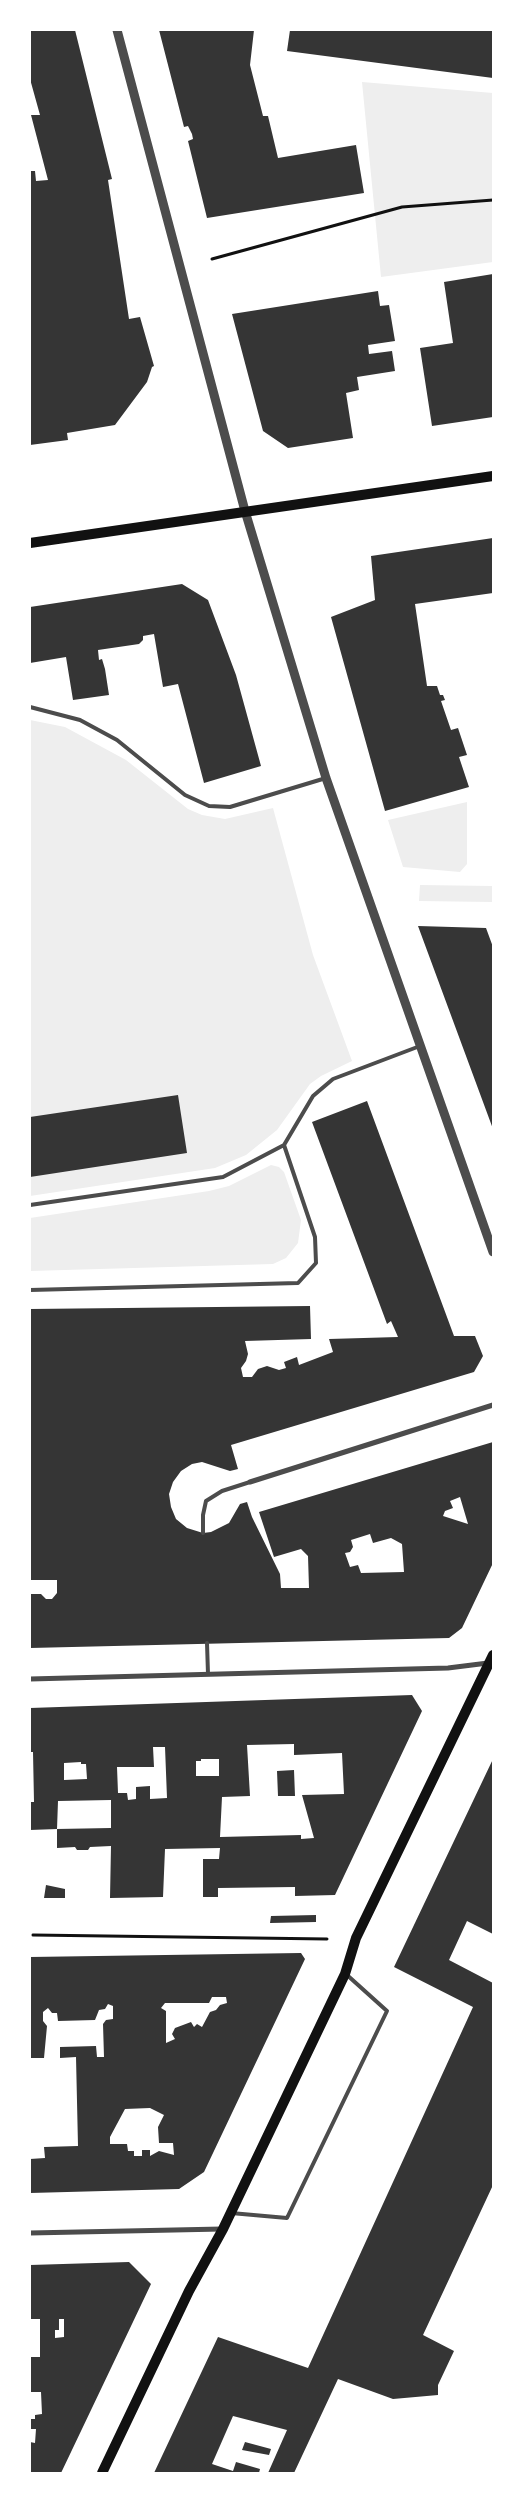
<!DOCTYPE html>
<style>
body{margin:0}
#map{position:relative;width:523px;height:2503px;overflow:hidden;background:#fff;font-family:"DejaVu Sans",sans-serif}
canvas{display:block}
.frame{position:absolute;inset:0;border:31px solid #fff;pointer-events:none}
</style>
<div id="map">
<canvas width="523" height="2503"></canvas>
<div class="frame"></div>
</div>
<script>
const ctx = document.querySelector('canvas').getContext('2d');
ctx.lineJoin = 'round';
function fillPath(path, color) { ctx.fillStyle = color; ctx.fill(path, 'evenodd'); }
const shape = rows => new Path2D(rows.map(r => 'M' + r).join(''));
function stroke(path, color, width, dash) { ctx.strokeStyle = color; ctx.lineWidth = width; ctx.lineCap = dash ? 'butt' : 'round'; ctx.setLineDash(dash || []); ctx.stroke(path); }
const green = shape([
 [362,82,493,93,493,262,381,277],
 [30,720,65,727,126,760,188,809,202,815,225,819,273,808,313,955,352,1061,321,1076,310,1084,277,1130,246,1155,215,1168,30,1196],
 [467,802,467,864,460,872,403,867,388,820],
 [420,885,492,886,492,902,419,901],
 [271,1165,279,1167,284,1172,301,1220,298,1243,286,1258,273,1264,30,1271,30,1218,209,1191,229,1186]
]);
const building = shape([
 [30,30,75,30,112,179,108,180,129,319,140,317,154,366,152,367,147,382,115,425,67,433,68,440,30,445,30,171,35,171,36,181,48,180,31,115,40,115,30,79],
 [159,30,254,30,250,65,263,116,268,116,278,158,356,145,364,193,207,218,188,141,193,139,192,134,188,126,184,127],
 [290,30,493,30,493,78,287,51],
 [493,274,493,417,432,426,420,348,453,343,444,282],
 [378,291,380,306,389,305,395,341,368,345,369,354,392,351,395,371,357,377,359,390,346,393,353,438,288,448,263,431,232,314],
 [493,538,493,593,415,604,427,686,437,686,440,695,443,695,445,700,441,701,451,730,458,728,467,755,459,757,469,787,385,811,331,617,375,600,371,556],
 [182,584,208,600,236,675,261,766,204,783,178,684,163,687,154,634,143,636,143,640,139,644,98,650,99,660,102,659,105,669,109,695,73,700,66,657,30,663,30,607],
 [418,926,486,928,493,947,493,1129],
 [178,1095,187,1153,30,1177,30,1117],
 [367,1101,454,1336,475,1336,483,1356,474,1372,231,1445,238,1469,230,1471,202,1462,192,1464,181,1471,173,1482,169,1494,171,1507,176,1519,187,1528,203,1533,211,1532,229,1523,240,1504,247,1502,252,1517,280,1574,281,1588,309,1588,308,1556,301,1549,274,1557,259,1512,493,1442,493,1563,462,1628,449,1638,30,1648,30,1594,41,1594,46,1599,52,1599,57,1593,57,1580,30,1580,30,1309,310,1306,311,1339,245,1341,248,1354,246,1361,241,1368,243,1377,252,1377,258,1369,267,1366,279,1370,286,1368,284,1362,297,1357,299,1365,333,1352,329,1339,398,1337,391,1321,387,1324,312,1122],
 [460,1497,468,1524,443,1516,445,1511,453,1508,450,1501],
 [370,1534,373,1543,391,1538,402,1544,404,1572,361,1573,358,1565,350,1567,345,1553,350,1552,353,1547,351,1540],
 [412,1695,422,1711,335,1895,295,1896,295,1887,218,1888,218,1897,203,1897,203,1859,219,1859,220,1848,165,1849,163,1897,110,1898,111,1846,90,1847,88,1850,77,1850,75,1847,57,1848,57,1829,111,1828,111,1800,58,1801,57,1829,30,1830,30,1802,34,1802,33,1752,30,1752,30,1708],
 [294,1744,294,1755,342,1753,344,1794,302,1795,314,1838,301,1839,301,1835,220,1837,222,1797,250,1796,247,1745],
 [153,1747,165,1747,167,1798,150,1799,150,1786,136,1787,136,1799,128,1800,127,1793,118,1793,117,1767,154,1767],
 [201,1759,219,1759,219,1776,196,1776,196,1761,201,1761],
 [81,1762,81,1764,86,1764,87,1779,64,1780,64,1763],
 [493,1759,493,1934,467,1921,449,1960,493,1983,493,2185,423,2335,454,2351,438,2385,438,2395,393,2399,338,2379,294,2473,268,2473,287,2430,233,2416,212,2464,233,2471,236,2462,260,2469,259,2473,154,2473,218,2337,308,2368,473,2007,394,1967],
 [294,1770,295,1796,278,1796,277,1771],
 [46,1885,65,1889,65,1898,44,1898],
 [316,1915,316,1922,270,1923,271,1916],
 [301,1953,305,1959,204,2172,179,2189,30,2193,30,2159,45,2158,44,2147,78,2146,76,2057,60,2058,60,2047,96,2046,97,2057,104,2057,103,2024,106,2020,113,2019,113,2006,108,2004,105,2009,99,2010,95,2020,58,2021,57,2013,52,2013,48,2008,43,2012,43,2021,47,2026,44,2058,30,2058,30,1957],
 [212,1997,226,1997,227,2003,220,2005,216,2010,210,2012,202,2027,197,2024,194,2027,191,2022,175,2028,172,2034,175,2039,166,2043,166,2011,161,2008,165,2003,209,2003],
 [150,2108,164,2115,158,2127,159,2143,173,2143,174,2155,159,2151,150,2156,150,2150,142,2150,142,2156,134,2156,134,2151,128,2151,127,2144,110,2144,110,2137,125,2109],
 [129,2262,151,2284,132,2324,61,2473,30,2473,30,2442,35,2443,36,2429,30,2429,30,2419,35,2419,35,2415,42,2414,41,2392,30,2392,30,2357,40,2357,40,2319,30,2319,30,2265],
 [59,2319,64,2319,64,2337,55,2338,55,2330,59,2330],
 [245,2442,271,2449,269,2455,242,2450]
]);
const path = shape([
 [212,259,402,207,493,200],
 [33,1935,327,1939]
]);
const service = shape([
 [30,707,80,720,117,740,185,795,209,806,230,807,326,778],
 [30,1205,223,1177,284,1145,313,1096,333,1079,420,1046],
 [30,1290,298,1283,316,1263,315,1237,284,1145],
 [203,1533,203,1515,206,1501,222,1491,250,1482],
 [207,1643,208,1674],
 [231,2213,287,2218,387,2011,347,1975]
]);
const minor = shape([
 [250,1482,493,1405],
 [30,1679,448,1668,488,1663],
 [30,2233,222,2229]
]);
const tertiary = shape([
 [117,30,245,511,326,778,493,1252]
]);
const secondary = shape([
 [30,543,493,476],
 [102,2473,189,2291,223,2229,345,1974,356,1938,493,1655]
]);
fillPath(green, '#eee');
fillPath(building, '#353535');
stroke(path, '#111', 3);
stroke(service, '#4c4c4c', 4);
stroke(minor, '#4c4c4c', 5);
stroke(tertiary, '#4c4c4c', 9);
stroke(secondary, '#111', 10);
</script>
